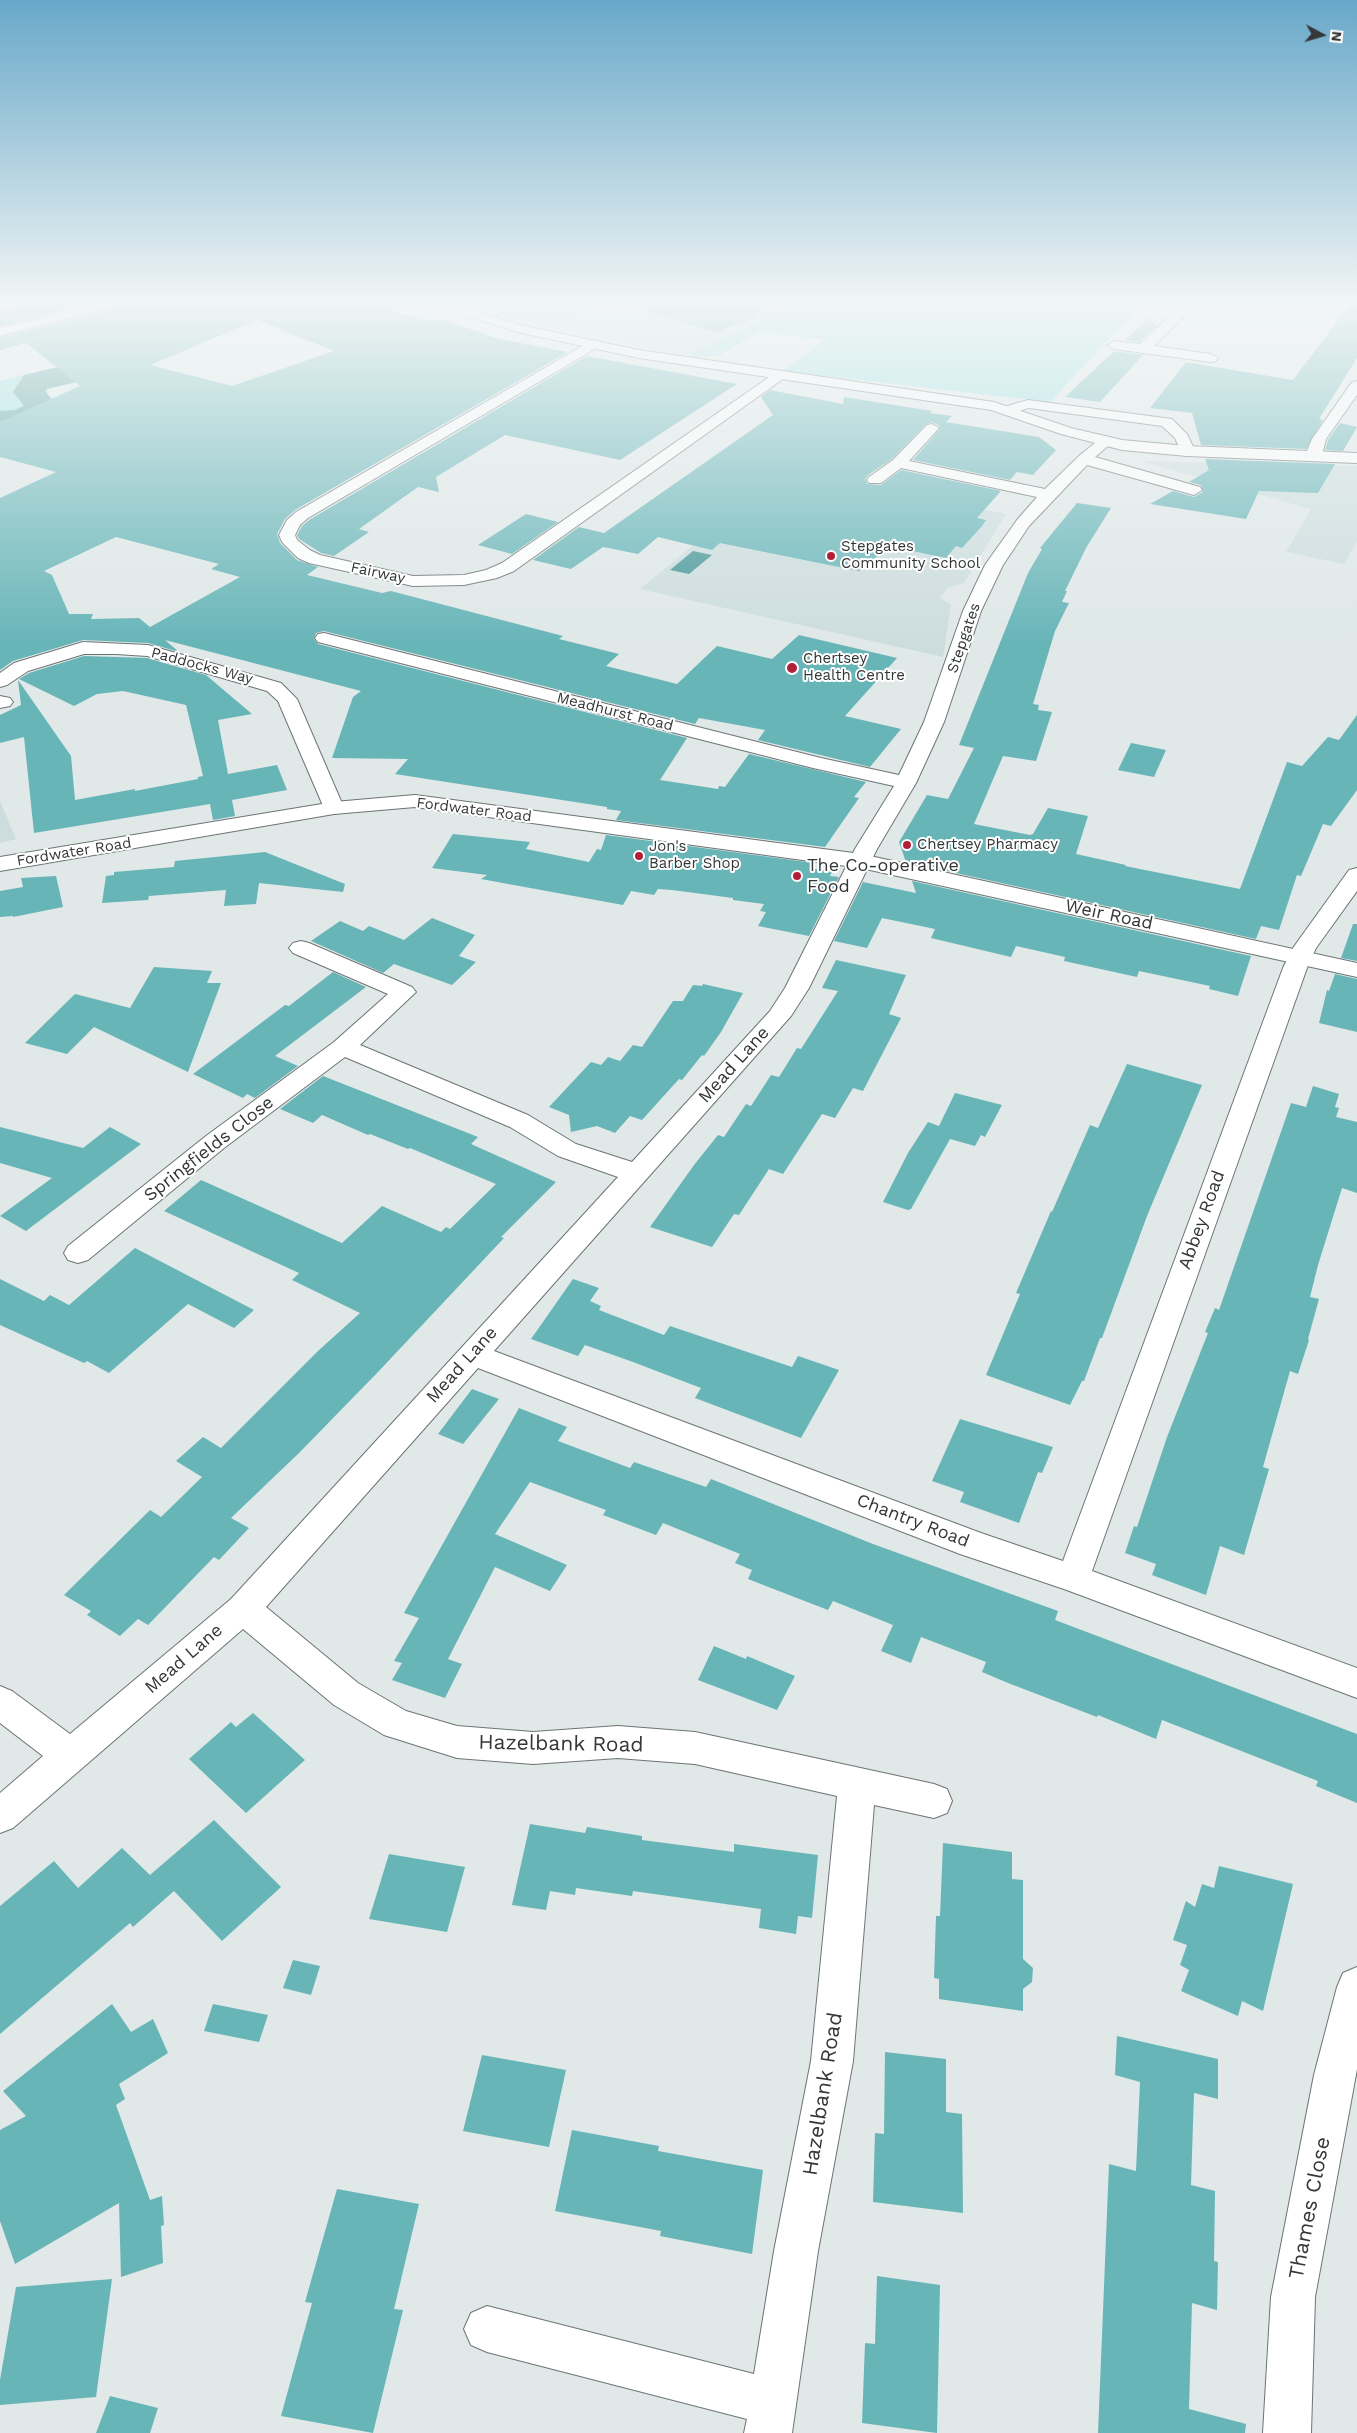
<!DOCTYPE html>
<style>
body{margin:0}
#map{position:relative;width:1357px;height:2433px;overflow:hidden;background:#e0e8e8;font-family:"Work Sans",sans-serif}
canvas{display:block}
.north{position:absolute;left:1297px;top:10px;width:50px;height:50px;-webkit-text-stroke:4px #fff;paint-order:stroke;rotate:96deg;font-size:14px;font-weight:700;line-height:20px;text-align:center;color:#343737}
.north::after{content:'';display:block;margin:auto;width:18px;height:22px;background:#343737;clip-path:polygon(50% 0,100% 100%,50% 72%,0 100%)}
</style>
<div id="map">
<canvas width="1357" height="2433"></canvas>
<div class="north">N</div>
</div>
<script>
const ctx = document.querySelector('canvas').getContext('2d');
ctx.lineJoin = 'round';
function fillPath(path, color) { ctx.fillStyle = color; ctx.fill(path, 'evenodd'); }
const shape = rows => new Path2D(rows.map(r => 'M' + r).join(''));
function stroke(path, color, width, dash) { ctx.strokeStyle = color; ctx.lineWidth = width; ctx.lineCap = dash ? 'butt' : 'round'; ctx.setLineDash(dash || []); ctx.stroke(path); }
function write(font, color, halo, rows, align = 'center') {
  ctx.font = font + ' "Work Sans",sans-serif'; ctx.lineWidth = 4; ctx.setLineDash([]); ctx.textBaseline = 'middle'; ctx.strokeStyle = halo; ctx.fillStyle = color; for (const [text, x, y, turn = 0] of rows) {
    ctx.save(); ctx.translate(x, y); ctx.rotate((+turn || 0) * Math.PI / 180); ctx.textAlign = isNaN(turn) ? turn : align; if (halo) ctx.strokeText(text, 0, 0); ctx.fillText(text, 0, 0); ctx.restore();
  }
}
const built = shape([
 [463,302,795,302,739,331,684,356,538,325],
 [1140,461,1357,466,1357,542,1344,564,1286,552,1311,509],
 [786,469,1006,514,964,583,948,588,940,598,951,605,943,657,640,589],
 [0,801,16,839,0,843]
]);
const green = shape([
 [463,302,608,302,561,317,522,320],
 [795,302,1144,302,1050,402,783,371,824,340,762,331,719,355,697,358,686,355,739,331],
 [93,358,127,364,47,384,48,398,46,414,0,423,0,381]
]);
const water = shape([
 [693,551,712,555,689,574,670,570]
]);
const river = shape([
 [141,334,152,337,156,343,143,362,131,369,47,389,45,391,59,408,54,415,34,427,0,431,0,411,15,410,24,406,13,392,24,375,110,355,121,350,130,337,141,334]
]);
const building = shape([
 [36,302,96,302,0,326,0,311],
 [124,302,379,302,402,314,433,321,441,319,499,339,568,352,295,510,285,519,277,534,280,543,297,560,318,567,307,575,382,593,391,591,563,636,559,639,619,654,606,666,677,684,717,646,772,659,799,635,897,658,845,716,901,729,870,767,758,740,765,730,699,718,695,724,324,631,316,633,314,639,318,644,687,738,660,780,718,789,719,786,725,787,749,754,866,782,854,797,859,798,825,847,616,820,621,811,607,809,607,807,395,774,408,759,332,758,353,697,361,691,165,640,179,652,148,643,83,640,13,661,0,670,0,498,56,472,0,457,0,422,80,386,26,343,0,350,0,338,121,307],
 [257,320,334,351,232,386,150,365],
 [116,537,219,564,211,569,240,577,150,627,139,618,91,619,93,614,69,614,52,575,44,571],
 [639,302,784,302,753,315,759,317,715,332,638,308],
 [1352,302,1357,302,1357,358,1319,419,1323,420,1306,449,1201,445,1192,413,1150,408,1186,362,1293,380],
 [1149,318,1157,326,1139,342,1125,340],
 [1114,351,1143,355,1100,402,1065,397],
 [587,356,737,384,620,460,505,435,436,477,439,492,418,487,359,529,369,532,334,556,321,553,299,539,297,535,302,526,309,520],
 [770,390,843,404,844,397,932,411,930,413,952,416,946,422,1039,437,1056,450,1033,475,1017,472,1010,480,913,460,940,429,940,426,932,422,926,424,892,459,868,475,865,479,867,484,881,485,901,470,1001,491,977,518,986,520,982,526,962,548,956,546,946,558,889,546,859,571,720,543,712,550,658,537,638,554,603,547,571,569,533,560,579,527,604,533,773,415,761,397],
 [1340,423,1357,427,1343,451,1325,450,1328,440],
 [1205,459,1335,464,1318,493,1259,491,1246,519,1150,504,1173,491,1194,497,1203,492,1201,485,1189,482,1209,470],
 [1077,503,1111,508,1086,548,1065,591,1067,591,1062,602,1069,603,1055,631,1033,704,1039,705,1038,710,1052,712,1036,761,1003,756,974,824,1030,835,1033,834,1048,808,1088,816,1076,854,1126,865,1125,866,1240,889,1287,762,1302,766,1328,737,1339,740,1357,715,1357,790,1331,826,1323,824,1301,876,1297,875,1279,930,1261,926,1256,939,906,862,899,842,927,795,948,799,974,748,959,745,1028,573,1042,549,1040,548],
 [526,514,558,522,512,554,478,545],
 [84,656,147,658,206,675,252,714,218,720,228,774,277,765,287,790,232,800,235,816,213,820,210,804,34,833,24,737,0,743,0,715,21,705,18,680,71,756,75,800,135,789,135,791,198,779,198,777,203,776,186,705,123,691,97,694,74,706,19,679,29,673],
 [1131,743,1166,750,1154,777,1118,770],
 [453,834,530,842,526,849,589,862,597,849,601,850,606,835,814,863,811,868,832,872,830,876,839,877,809,936,758,926,766,912,760,911,764,904,733,900,733,898,672,890,658,889,654,895,631,891,623,905,481,879,487,875,432,868],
 [265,852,345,884,343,892,259,883,256,904,224,906,226,890,149,896,148,900,102,903,106,876,114,875,114,872,174,867,175,861],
 [56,876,63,907,13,917,13,916,0,917,0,891,23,887,21,878],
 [912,881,1251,956,1238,996,1209,989,1210,986,1139,971,1137,977,1064,961,1065,957,1016,946,1011,957,931,938,935,929,882,918,867,948,834,941,863,882,916,893],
 [432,918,475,935,459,956,476,962,452,985,394,964,383,973,311,941,340,921,363,931,369,926,404,940],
 [1353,924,1357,924,1357,961,1341,958],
 [836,960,906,975,889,1014,901,1018,863,1091,853,1088,835,1118,822,1114,783,1174,769,1169,739,1215,734,1214,712,1247,650,1227,694,1165,718,1135,724,1137,746,1104,751,1106,771,1075,779,1077,797,1048,801,1049,838,991,822,988],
 [154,967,212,971,207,983,221,983,188,1072,94,1027,67,1054,25,1043,75,994,130,1008],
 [333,972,366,987,275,1056,298,1066,255,1098,247,1094,243,1098,193,1074,285,1005,289,1006],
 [1335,974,1357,979,1357,1032,1319,1023,1327,990,1329,991],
 [703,984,743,993,721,1032,704,1056,702,1055,682,1080,679,1079,642,1120,630,1116,615,1133,597,1126,571,1132,569,1115,549,1107,591,1062,601,1065,608,1057,620,1061,633,1045,642,1047,673,1001,683,1001,693,985,702,986],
 [1127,1064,1202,1085,1147,1216,1102,1338,1100,1338,1084,1381,1082,1381,1070,1405,986,1375,1020,1294,1016,1293,1051,1211,1052,1212,1090,1125,1098,1128],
 [323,1076,478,1137,471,1144,556,1182,501,1237,504,1238,378,1372,299,1453,231,1518,249,1528,219,1560,214,1557,148,1625,138,1619,120,1636,87,1615,91,1611,64,1595,150,1510,161,1517,202,1477,176,1461,203,1437,221,1448,318,1351,360,1313,292,1280,299,1273,164,1211,201,1180,342,1243,382,1206,441,1232,446,1227,450,1229,496,1184,410,1148,408,1149,370,1134,368,1135,322,1115,313,1123,280,1109],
 [1313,1086,1339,1094,1335,1107,1339,1108,1336,1117,1357,1122,1357,1193,1342,1188,1318,1265,1310,1297,1319,1299,1308,1339,1309,1340,1298,1374,1290,1371,1263,1467,1269,1469,1244,1555,1220,1546,1206,1595,1152,1575,1156,1564,1125,1553,1134,1526,1137,1527,1167,1437,1208,1333,1205,1332,1215,1308,1219,1310,1291,1103,1306,1107],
 [955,1093,1002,1105,985,1137,981,1135,975,1146,950,1139,911,1209,908,1210,883,1202,908,1153,928,1122,939,1126],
 [0,1127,83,1148,110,1127,141,1144,26,1231,0,1216,52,1178,0,1163],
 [135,1248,254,1310,234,1328,188,1304,109,1373,87,1361,84,1363,0,1325,0,1279,44,1301,50,1295,69,1305],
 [573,1279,599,1288,590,1301,601,1306,599,1310,664,1335,670,1326,792,1367,798,1356,839,1370,801,1438,695,1398,701,1388,633,1362,585,1345,578,1356,531,1339],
 [472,1389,499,1399,463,1444,438,1434],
 [519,1408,567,1427,558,1441,630,1468,634,1462,706,1487,711,1479,873,1544,1058,1611,1055,1620,1357,1734,1357,1803,1316,1786,1318,1781,1162,1720,1156,1739,1098,1715,1097,1717,1008,1683,982,1672,986,1662,921,1637,911,1663,881,1651,893,1625,833,1601,828,1610,771,1588,748,1579,752,1570,735,1563,740,1554,663,1523,656,1535,603,1515,606,1510,530,1482,495,1534,567,1565,550,1591,495,1567,448,1659,462,1664,445,1698,392,1680,402,1663,394,1661,419,1618,404,1613],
 [960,1419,1053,1447,1042,1473,1038,1472,1019,1523,960,1502,964,1492,932,1481],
 [714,1646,746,1659,747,1656,795,1676,777,1710,698,1680],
 [253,1713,305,1760,246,1813,189,1759,231,1722,236,1727],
 [214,1820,281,1887,222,1941,174,1891,133,1927,130,1923,0,2034,0,1906,54,1861,78,1888,122,1848,150,1875],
 [530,1824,585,1833,587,1827,642,1836,642,1840,734,1852,734,1844,818,1855,812,1918,798,1916,796,1934,759,1928,761,1909,633,1891,632,1896,576,1888,575,1895,550,1891,546,1910,512,1905],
 [943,1843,1012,1852,1012,1879,1023,1880,1023,1959,1033,1968,1032,1982,1023,1989,1023,2011,939,1999,939,1979,934,1978,936,1916,940,1916],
 [389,1854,465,1867,447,1932,369,1919],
 [1219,1866,1293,1884,1263,2011,1242,2001,1238,2016,1181,1991,1189,1970,1180,1965,1187,1945,1173,1940,1186,1901,1195,1907,1202,1884,1214,1888],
 [293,1960,320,1966,311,1995,283,1988],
 [112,2004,131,2032,153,2019,168,2053,119,2084,125,2099,116,2105,150,2200,162,2196,164,2225,161,2226,163,2263,121,2277,119,2203,15,2264,0,2221,0,2130,26,2116,3,2091],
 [213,2004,268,2015,259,2042,204,2031],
 [1117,2036,1218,2059,1218,2099,1194,2093,1191,2185,1215,2191,1214,2261,1218,2262,1217,2310,1192,2303,1189,2409,1246,2424,1245,2433,1098,2433,1109,2164,1136,2171,1140,2082,1115,2075],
 [885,2052,946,2059,946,2112,962,2114,963,2213,873,2202,875,2133,884,2134],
 [482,2055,566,2070,549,2147,463,2131],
 [572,2130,659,2146,658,2151,763,2170,752,2254,660,2236,661,2231,555,2211],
 [337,2189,419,2204,394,2309,403,2310,373,2433,281,2416,312,2303,305,2302],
 [877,2276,940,2285,937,2433,862,2423,865,2343,875,2344],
 [112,2279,96,2397,0,2405,0,2380,16,2287],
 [110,2396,158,2408,150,2433,96,2433]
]);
const street = shape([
 [1185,302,1198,302,1154,346,1211,354,1218,358,1216,361,1211,362,1114,349,1107,345,1114,341,1140,344,1185,302],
 [593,340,598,341,600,344,598,347,308,518,300,525,295,535,297,540,310,550,320,555,413,576,464,575,486,570,502,563,775,373,780,372,787,376,514,571,497,578,464,585,413,586,309,563,298,558,282,542,279,535,287,520,296,512,593,340],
 [1357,381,1357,395,1326,439,1323,451,1325,456,1322,459,1312,459,1307,451,1312,439,1352,382,1357,381],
 [1028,400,1172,419,1187,434,1195,451,1187,456,1182,454,1175,438,1162,426,1029,408,1009,414,1002,410,1004,407,1028,400],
 [932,424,939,428,909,461,1045,489,1079,456,1101,438,1106,436,1114,441,1095,457,1200,487,1202,490,1194,495,1087,465,1029,526,1003,565,981,611,944,722,916,783,877,849,809,988,791,1016,494,1351,981,1533,1063,1561,1283,968,1293,948,1349,870,1357,868,1357,891,1316,948,1307,968,1092,1571,1357,1668,1357,1698,1064,1589,960,1554,478,1368,266,1607,358,1683,406,1711,457,1726,533,1732,618,1726,695,1732,934,1784,947,1789,952,1801,947,1813,934,1818,874,1805,853,2061,818,2251,792,2433,744,2433,747,2419,487,2352,471,2345,464,2329,471,2313,487,2306,754,2374,774,2251,811,2061,837,1796,695,1764,618,1758,533,1764,457,1758,384,1735,334,1705,243,1629,13,1828,0,1833,0,1793,43,1756,0,1723,0,1686,12,1691,70,1734,231,1599,618,1177,558,1156,510,1127,345,1057,224,1148,88,1260,78,1263,68,1260,64,1253,68,1246,206,1136,334,1042,388,994,293,953,289,948,293,943,301,941,309,943,412,987,416,992,360,1045,528,1115,576,1144,632,1162,770,1011,785,988,855,849,894,786,813,768,318,642,315,638,318,634,324,633,821,758,899,775,924,722,963,611,985,565,1017,520,1037,497,901,468,881,483,869,483,867,480,869,477,893,460,927,425,932,424],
 [83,642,148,645,281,683,297,699,344,808,341,812,334,814,327,812,324,808,278,701,267,691,147,656,116,654,84,654,28,671,7,685,0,687,0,673,14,663,83,642],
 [0,696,10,698,13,702,10,706,0,708,0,696],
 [1357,1967,1357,2069,1315,2297,1311,2433,1263,2433,1271,2297,1314,2075,1337,1987,1343,1973,1357,1967]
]);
const secondary = shape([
 [432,302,450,302,520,325,639,350,994,402,1071,428,1122,440,1187,446,1357,453,1357,463,1187,456,1122,450,1061,434,991,410,639,358,517,332,433,305,432,302],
 [415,795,861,854,1357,963,1357,977,861,868,415,807,334,814,0,871,0,857,334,802,415,795]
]);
const primary = shape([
 [102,302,122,302,121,305,0,336,0,328,102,302]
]);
const markers = [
 [831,556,5,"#b21f38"],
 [792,668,6,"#b21f38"],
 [907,845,5,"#b21f38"],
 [639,856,5,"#b21f38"],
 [797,876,5,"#b21f38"]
];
const farPoinames = [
 ["Stepgates",841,547],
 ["Community School",841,564],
 ["Chertsey",803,659],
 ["Health Centre",803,676],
 ["Chertsey Pharmacy",917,845],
 ["Jon's",649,847],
 ["Barber Shop",649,864]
];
const farStreetnames = [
 ["Fairway",378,573,12],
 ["Stepgates",964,638,-71],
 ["Paddocks Way",202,666,15],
 ["Meadhurst Road",615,712,14],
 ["Fordwater Road",474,810,7],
 ["Fordwater Road",74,852,-9]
];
const poiNames = [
 ["The Co-operative",807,866],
 ["Food",807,887]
];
const streetNames = [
 ["Weir Road",1109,915,12],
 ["Mead Lane",734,1065,-48],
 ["Springfields Close",209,1149,-38],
 ["Abbey Road",1202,1220,-70],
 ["Mead Lane",462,1365,-48],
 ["Chantry Road",913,1521,21],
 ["Mead Lane",184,1659,-41]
];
const nearStreetnames = [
 ["Hazelbank Road",561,1744,1],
 ["Hazelbank Road",823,2094,-81],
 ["Thames Close",1310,2208,-79]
];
fillPath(built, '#cdddde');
fillPath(green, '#96e0e3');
fillPath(water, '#49979a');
fillPath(river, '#49979a');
fillPath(building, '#68b5b8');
stroke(street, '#6d7474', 2);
stroke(secondary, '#6d7474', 2);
stroke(primary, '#6d7474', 2);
fillPath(street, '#fff');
fillPath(secondary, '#fff');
fillPath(primary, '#fff');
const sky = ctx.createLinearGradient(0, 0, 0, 642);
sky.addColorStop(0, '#68a8c9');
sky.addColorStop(0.47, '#f1f5f5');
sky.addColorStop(1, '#f1f5f500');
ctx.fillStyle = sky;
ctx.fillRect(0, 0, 1357, 642);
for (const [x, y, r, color] of markers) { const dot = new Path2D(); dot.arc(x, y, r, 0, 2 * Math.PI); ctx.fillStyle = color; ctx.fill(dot); stroke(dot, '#fff', 2); }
write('15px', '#343737', '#fff', farPoinames, 'left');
write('15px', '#343737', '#fff', farStreetnames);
write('18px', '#343737', '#fff', poiNames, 'left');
write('18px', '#343737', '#fff', streetNames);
write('21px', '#343737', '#fff', nearStreetnames);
</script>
